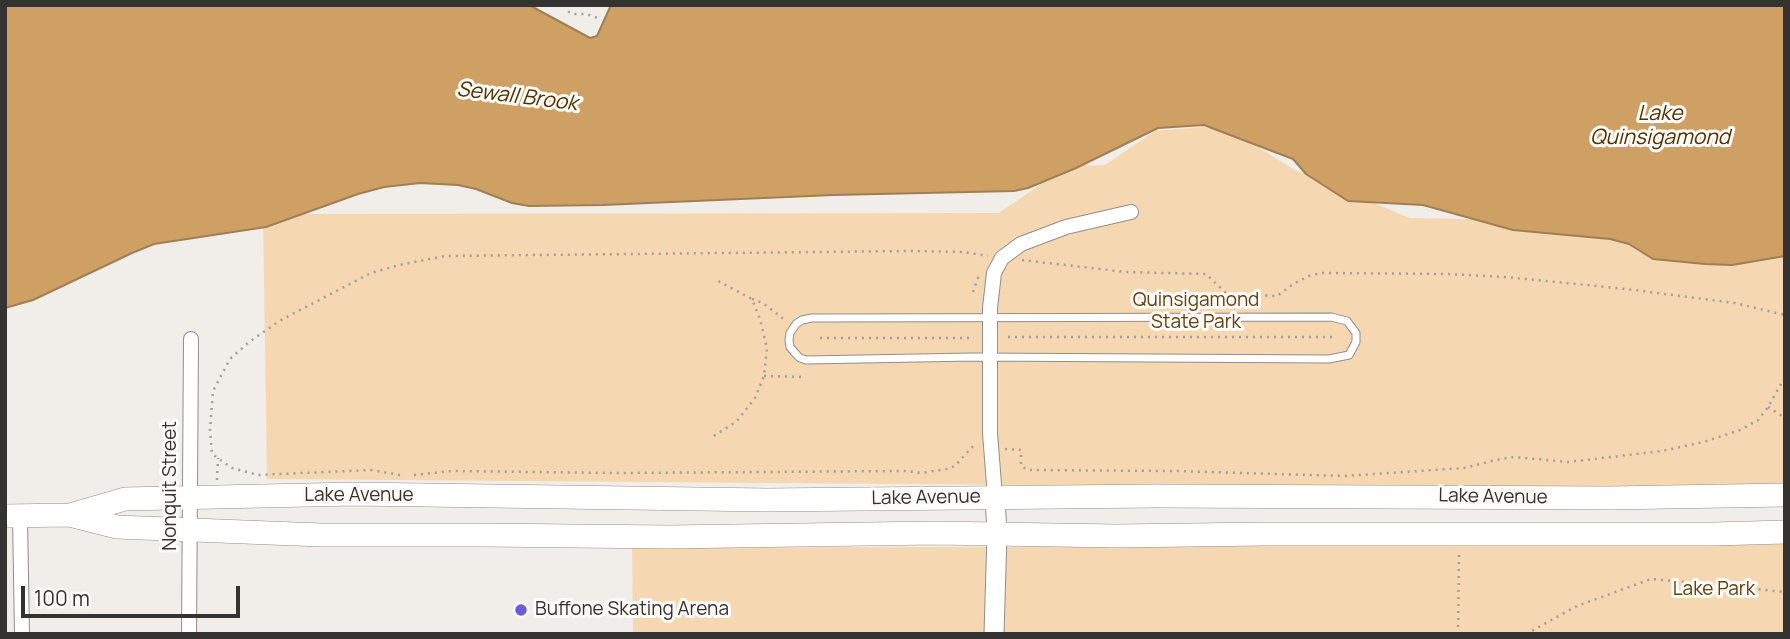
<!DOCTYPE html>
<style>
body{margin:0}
#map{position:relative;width:1790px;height:639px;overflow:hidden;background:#f1eeea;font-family:Manrope,sans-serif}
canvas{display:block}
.frame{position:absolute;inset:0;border:7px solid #343331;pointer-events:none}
.scale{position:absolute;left:21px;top:586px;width:219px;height:32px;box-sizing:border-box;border:4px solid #343331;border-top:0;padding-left:9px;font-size:21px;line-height:24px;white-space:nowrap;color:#343331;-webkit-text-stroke:5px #fefbf8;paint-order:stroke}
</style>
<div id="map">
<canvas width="1790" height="639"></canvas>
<div class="frame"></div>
<div class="scale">100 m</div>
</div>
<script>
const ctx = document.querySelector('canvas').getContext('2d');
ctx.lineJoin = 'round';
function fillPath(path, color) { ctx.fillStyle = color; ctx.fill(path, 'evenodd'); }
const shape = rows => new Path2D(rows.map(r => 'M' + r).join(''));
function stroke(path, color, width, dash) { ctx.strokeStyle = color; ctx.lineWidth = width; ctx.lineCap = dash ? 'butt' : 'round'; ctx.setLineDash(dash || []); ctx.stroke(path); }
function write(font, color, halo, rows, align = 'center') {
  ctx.font = font + ' Manrope,sans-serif'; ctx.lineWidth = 6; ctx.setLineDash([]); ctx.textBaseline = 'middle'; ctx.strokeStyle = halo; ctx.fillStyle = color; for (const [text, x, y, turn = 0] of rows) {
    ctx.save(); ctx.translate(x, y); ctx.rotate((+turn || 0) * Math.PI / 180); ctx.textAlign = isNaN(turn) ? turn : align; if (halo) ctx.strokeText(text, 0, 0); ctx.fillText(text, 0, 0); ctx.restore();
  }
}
const green = shape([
 [1203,127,1234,132,1293,169,1410,218,1785,225,1785,491,267,479,263,214,999,213,1067,166,1105,165,1155,131],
 [1785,544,1785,634,633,634,632,548]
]);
const water = shape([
 [5,5,529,5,590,38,597,36,611,5,1785,5,1785,256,1732,265,1705,264,1653,259,1629,244,1610,239,1513,230,1423,205,1348,201,1306,174,1293,159,1204,125,1158,128,1076,168,1028,188,1014,191,833,195,603,205,529,206,512,203,476,189,458,185,420,183,384,187,358,194,266,227,154,244,132,253,33,300,5,308,5,5]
]);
const path = shape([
 [565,5,569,12,573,14,586,14,601,19],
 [1022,260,1126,272,1206,274,1227,294,1277,296,1295,283,1309,276,1321,273,1447,274,1506,277,1626,289,1735,303,1785,315],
 [973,292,979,275],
 [752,299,763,303,786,321],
 [1008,337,1333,337],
 [820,338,973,338],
 [764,376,806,377],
 [1768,407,1785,418],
 [714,436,737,421,755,398,764,376,767,348,760,319,752,299,718,281],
 [1005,449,1021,450,1021,466,1028,470,1176,471,1344,476,1464,468,1496,460,1514,457,1568,462,1662,451,1707,441,1740,430,1758,420,1768,407,1785,377],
 [400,475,371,470,258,475,232,468,212,454,210,430,213,391,230,359,249,342,281,320,371,273,399,265,445,256,912,251,964,252,988,256],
 [414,475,452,471,617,473,907,471,921,473,947,469,955,466,972,447,978,448],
 [217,480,218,458],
 [1458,634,1459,553],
 [1526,634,1577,606,1651,579,1728,586,1785,592]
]);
const lane = shape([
 [1331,317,1347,321,1356,333,1356,342,1349,355,1329,359,973,357,806,360,800,358,795,353,790,347,789,340,790,333,796,324,802,320,812,318,1331,317]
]);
const street = shape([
 [995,497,990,433,990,308,994,273,1002,258,1021,244,1066,227,1131,212],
 [20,516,22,634],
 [189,634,191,339]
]);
const secondary = shape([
 [994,634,997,534,995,497]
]);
const primary = shape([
 [70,515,125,499,355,494,767,500,1156,496,1610,498,1785,495],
 [5,516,70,515,117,527,321,535,482,535,668,537,935,533,1116,536,1265,534,1714,534,1785,532]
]);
const markers = [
 [521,610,7,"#695ed8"]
];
const parkNames = [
 ["Quinsigamond",1196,301],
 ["State Park",1196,323],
 ["Lake Park",1714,590]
];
const streetNames = [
 ["Nonquit Street",171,486,-90],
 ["Lake Avenue",359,496],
 ["Lake Avenue",1493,497,1],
 ["Lake Avenue",926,498,-1]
];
const poiNames = [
 ["Buffone Skating Arena",535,610]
];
const waterNames = [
 ["Sewall Brook",517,97,7],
 ["Lake",1660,114],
 ["Quinsigamond",1660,138]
];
fillPath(green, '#f5d7b2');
fillPath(water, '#cea063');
stroke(water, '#a07f54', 2);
stroke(lane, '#918e8b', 9);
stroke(street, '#918e8b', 16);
stroke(secondary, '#918e8b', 21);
stroke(primary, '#918e8b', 24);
stroke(path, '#a19f9c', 2.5, [2, 5]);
stroke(lane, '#fff', 7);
stroke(street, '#fff', 14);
stroke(secondary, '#fff', 19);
stroke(primary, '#fff', 23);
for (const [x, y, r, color] of markers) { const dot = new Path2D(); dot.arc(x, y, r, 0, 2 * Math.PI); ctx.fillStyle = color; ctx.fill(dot); stroke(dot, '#fefbf8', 2.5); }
write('19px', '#604110', '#fefbf8', parkNames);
write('19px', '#343331', '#fefbf8', streetNames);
write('19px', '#343331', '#fefbf8', poiNames, 'left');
write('italic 21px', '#513200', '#fefbf8', waterNames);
</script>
